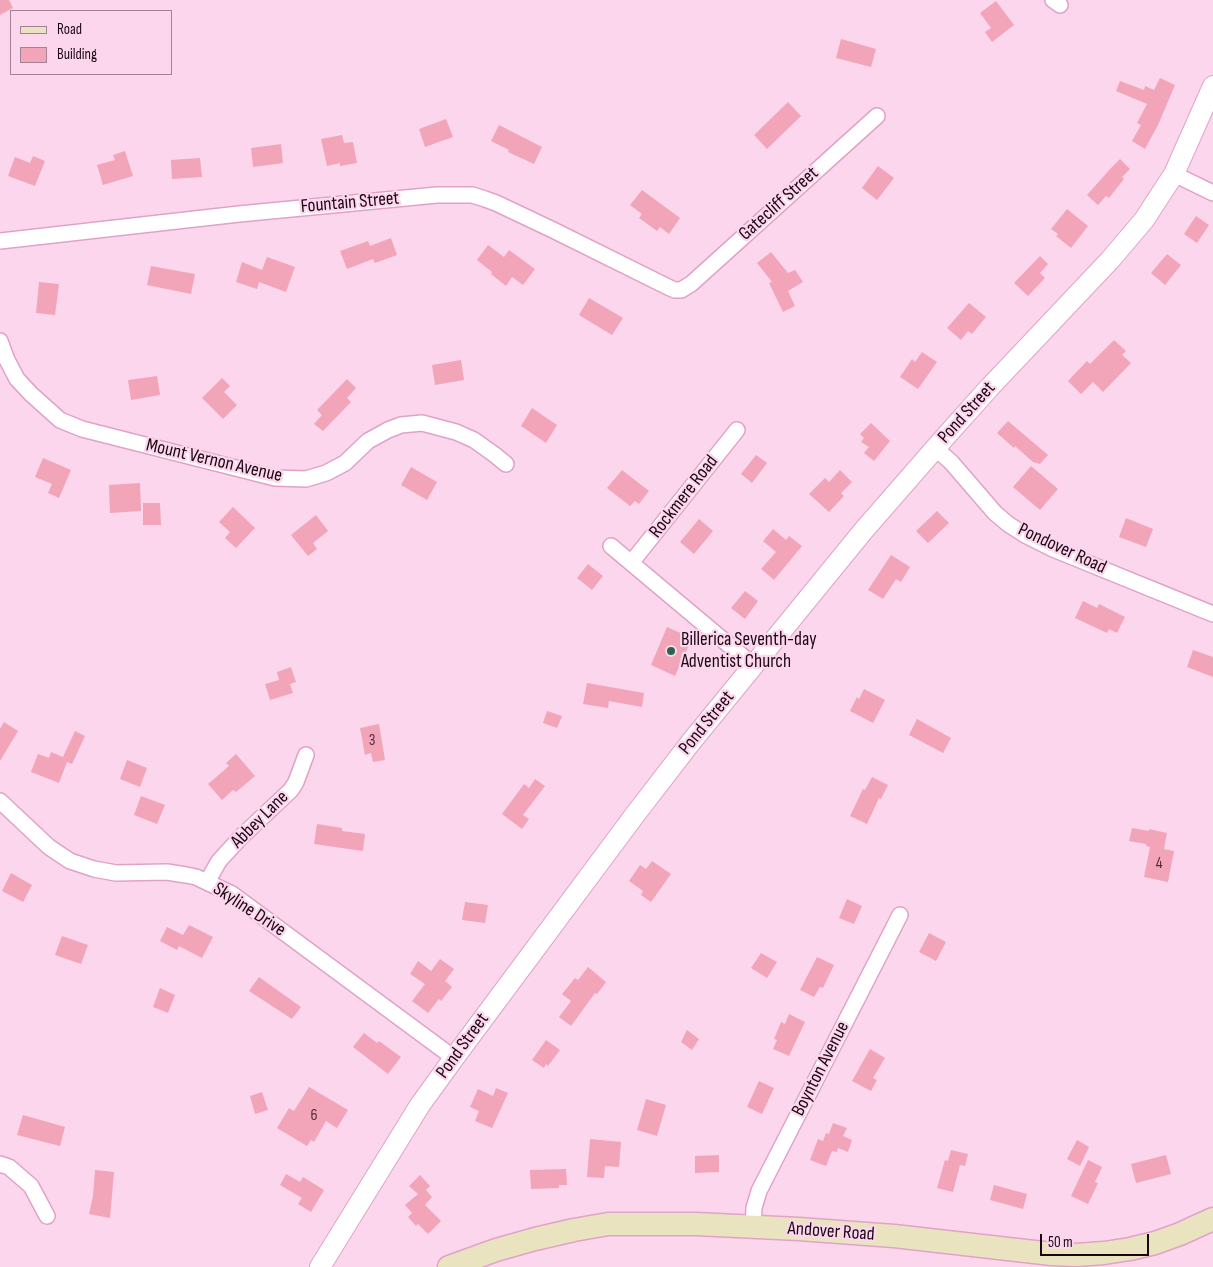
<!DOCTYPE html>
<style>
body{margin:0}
#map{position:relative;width:1213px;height:1267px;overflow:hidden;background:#fcd6ec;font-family:"Sofia Sans Condensed",sans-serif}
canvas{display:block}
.legend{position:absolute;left:10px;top:10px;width:162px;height:65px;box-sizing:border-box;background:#fcd6ec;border:1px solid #a28396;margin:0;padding:6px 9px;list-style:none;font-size:15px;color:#1b0714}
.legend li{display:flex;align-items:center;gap:10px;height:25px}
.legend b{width:25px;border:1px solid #a28396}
.scale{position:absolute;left:1040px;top:1234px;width:109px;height:22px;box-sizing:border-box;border:2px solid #1b0714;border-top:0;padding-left:6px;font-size:15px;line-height:18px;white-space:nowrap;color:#1b0714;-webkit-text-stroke:4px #fcd6ec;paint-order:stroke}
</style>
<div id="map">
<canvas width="1213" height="1267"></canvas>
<ul class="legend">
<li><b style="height:6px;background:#e9e4bf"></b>Road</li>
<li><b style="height:14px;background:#f2a4b8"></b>Building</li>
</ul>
<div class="scale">50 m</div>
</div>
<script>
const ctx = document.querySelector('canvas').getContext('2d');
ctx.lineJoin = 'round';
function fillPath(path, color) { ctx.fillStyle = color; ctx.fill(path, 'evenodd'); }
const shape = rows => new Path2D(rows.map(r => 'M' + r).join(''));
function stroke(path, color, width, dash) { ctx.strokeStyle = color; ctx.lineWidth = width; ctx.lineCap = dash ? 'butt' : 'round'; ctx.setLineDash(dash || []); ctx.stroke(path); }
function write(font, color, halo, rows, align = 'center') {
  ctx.font = font + ' "Sofia Sans Condensed",sans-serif'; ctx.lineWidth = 4.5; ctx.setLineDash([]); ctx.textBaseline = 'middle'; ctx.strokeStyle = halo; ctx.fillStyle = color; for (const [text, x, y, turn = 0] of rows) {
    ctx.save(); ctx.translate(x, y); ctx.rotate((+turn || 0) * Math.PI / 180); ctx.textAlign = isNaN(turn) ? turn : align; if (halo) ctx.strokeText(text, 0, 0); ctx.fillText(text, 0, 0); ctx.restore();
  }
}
const building = shape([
 [0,0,9,0,13,8,0,15],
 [996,1,1014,25,992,42,985,32,991,28,980,13],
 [841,39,876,49,871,67,836,58],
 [1160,78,1175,85,1158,125,1145,149,1132,141,1141,125,1137,123,1147,104,1116,91,1120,81,1144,90,1145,86,1154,90],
 [788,102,801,116,767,149,754,135],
 [446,119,453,137,425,147,419,129],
 [499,125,542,147,534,164,508,152,509,150,491,141],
 [342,135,344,143,353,142,357,163,340,166,340,163,327,166,321,139],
 [281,144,283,163,253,167,251,148],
 [125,151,133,176,103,185,97,165,115,160,113,155],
 [33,156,45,161,35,186,8,176,15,157,30,163],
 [200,158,202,177,172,179,171,160],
 [1120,159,1130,169,1122,177,1124,179,1109,198,1106,196,1098,205,1087,195,1111,168],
 [878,166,894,178,877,200,862,188],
 [642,190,680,218,669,234,660,227,657,231,639,218,642,214,630,205],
 [1067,209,1088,226,1071,248,1056,236,1058,234,1051,229],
 [1196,216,1209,225,1197,243,1184,234],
 [391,238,397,255,375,263,373,259,347,269,340,251,368,241,370,246],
 [488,245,504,257,509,250,535,269,523,285,512,277,506,286,491,274,492,272,477,260],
 [771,252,788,273,795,270,803,282,788,291,795,306,783,312,769,283,772,282,757,263],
 [1167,254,1181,265,1165,285,1151,273],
 [1040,256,1048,264,1040,273,1045,278,1028,296,1014,283],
 [267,257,295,267,286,292,259,282,257,289,236,282,242,262,262,270],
 [151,266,195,274,191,294,147,285],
 [39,282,59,284,55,315,36,313],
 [589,298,623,318,612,335,579,315],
 [969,303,986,317,972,334,968,331,961,340,947,328],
 [1114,340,1126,351,1122,355,1131,363,1103,392,1093,382,1081,394,1068,381,1087,361,1090,364],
 [922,352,937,362,918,389,900,377,912,359,915,362],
 [461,360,464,380,435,385,432,365],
 [157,376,160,395,131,400,128,380],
 [222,378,230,386,224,392,237,405,223,419,202,398],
 [347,379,356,388,347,398,351,402,323,431,314,424,322,415,317,410],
 [532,408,557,425,546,443,521,426],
 [1008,421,1048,455,1040,464,1033,462,1015,446,1014,448,997,433],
 [871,423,890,441,874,461,864,453,869,447,861,442,864,438,860,434],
 [756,455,767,463,752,483,741,474],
 [43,458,71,470,59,498,48,493,52,484,35,477],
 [1031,466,1058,489,1040,510,1013,487],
 [411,467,437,482,427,500,401,485],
 [622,470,649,491,639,504,635,501,630,506,607,488],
 [840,470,852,482,841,493,844,496,829,512,809,494,825,478,829,482],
 [140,483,141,511,110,513,109,485],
 [143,503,160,503,161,525,143,525],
 [233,507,255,528,236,548,225,538,230,532,219,522],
 [937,511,949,523,928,543,916,531],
 [316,515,328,531,313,543,317,549,308,556,291,535],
 [1126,518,1153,529,1146,547,1119,537],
 [699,519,713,531,694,554,680,542],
 [773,529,786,540,789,536,802,546,774,580,761,569,776,552,763,541],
 [891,555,910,567,901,582,896,579,883,599,868,590],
 [588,564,603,576,592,590,577,578],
 [745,591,758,601,745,619,731,608],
 [1083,601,1097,608,1099,604,1125,617,1117,633,1109,629,1107,633,1075,618],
 [667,627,692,638,675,676,651,665],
 [1193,650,1213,657,1213,677,1187,667],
 [291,667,296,682,290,684,293,693,270,700,265,684,279,680,277,672],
 [587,683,644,693,642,707,609,701,608,708,583,704],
 [864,689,885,700,873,723,850,711,857,697,859,699],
 [547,711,562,716,557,728,543,723],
 [917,719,951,738,943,753,909,735],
 [4,722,18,731,0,761,0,729],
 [379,724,385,760,373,762,371,753,365,755,360,728],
 [75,731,85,736,72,764,67,762,59,783,31,772,38,754,49,758,51,752,63,757],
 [236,754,255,776,236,792,233,790,222,800,208,784,229,766,226,763],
 [127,760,147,768,140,787,120,779],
 [872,777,888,785,881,799,879,798,867,824,850,816,863,789,865,790],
 [535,779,545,786,523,815,529,819,522,829,502,814,524,784,529,788],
 [141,796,165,805,157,824,134,815],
 [317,824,342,828,342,831,365,834,363,851,314,844],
 [1132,828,1149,831,1149,829,1167,833,1164,849,1174,851,1168,882,1144,877,1150,847,1146,846,1146,844,1129,841],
 [652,861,671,874,651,902,641,895,643,891,629,881,640,865,646,869],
 [11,873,32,885,23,902,2,891],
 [847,899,862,906,854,924,839,918],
 [465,902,488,905,485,923,462,920],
 [189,925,213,937,202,958,179,946,177,950,160,941,167,927,183,935],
 [929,933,946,942,936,961,919,952],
 [62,936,88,945,81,964,55,955],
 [761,953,777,962,767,978,751,968],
 [817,957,834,965,823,988,820,987,814,997,800,990],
 [440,959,454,969,445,981,452,987,441,1001,439,999,428,1013,412,1001,425,984,410,974,418,961,431,971],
 [588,967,606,982,597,994,595,993,571,1026,559,1017,571,1001,562,994,575,978,578,980],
 [259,977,301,1007,292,1019,249,991],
 [160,988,175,995,168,1013,153,1007],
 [789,1014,805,1022,789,1056,773,1049,777,1040,774,1039,781,1022,785,1024],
 [687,1030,699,1039,692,1050,681,1042],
 [364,1033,377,1043,379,1041,401,1057,388,1074,353,1047],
 [546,1040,560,1050,548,1066,546,1064,544,1068,532,1060],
 [870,1049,885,1058,873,1078,877,1080,871,1091,852,1081],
 [759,1081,774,1088,762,1114,747,1107],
 [309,1087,348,1110,337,1128,326,1121,314,1142,311,1140,307,1146,277,1128,289,1108,294,1111],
 [496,1088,508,1093,492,1128,475,1121,479,1111,470,1107,478,1089,493,1096],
 [262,1092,268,1110,255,1114,250,1096],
 [646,1099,666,1105,657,1136,637,1130],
 [23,1115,65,1127,60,1146,17,1135],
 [833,1123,847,1128,843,1136,852,1140,848,1152,838,1148,837,1152,832,1151,826,1166,810,1160,818,1139,823,1141,826,1133,829,1134],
 [590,1139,621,1142,619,1167,605,1166,604,1178,587,1177],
 [1077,1140,1089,1147,1080,1166,1067,1159],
 [951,1150,968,1154,965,1166,960,1165,953,1192,937,1188,945,1160,948,1161],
 [719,1155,719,1172,695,1173,695,1156],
 [1166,1155,1171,1174,1136,1183,1131,1164],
 [1088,1160,1102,1167,1095,1182,1098,1183,1088,1204,1071,1196],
 [566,1169,567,1185,559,1185,559,1188,531,1189,530,1170],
 [95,1170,114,1172,110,1218,89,1214,93,1196],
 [286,1174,300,1182,303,1177,324,1190,311,1212,298,1204,302,1198,280,1185],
 [420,1175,430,1186,426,1190,432,1197,425,1205,441,1221,428,1234,418,1224,416,1226,408,1217,412,1213,405,1205,418,1194,409,1186],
 [994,1185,1027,1194,1023,1209,990,1200]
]);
const minor = shape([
 [1053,0,1060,5],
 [1174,174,1213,193],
 [0,241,239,214,437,195,472,195,485,199,496,203,553,230,670,288,675,290,681,290,691,284,877,116],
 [0,341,7,360,17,379,31,394,60,420,82,429,275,478,306,479,326,473,345,463,368,441,388,430,401,425,422,423,456,432,474,440,495,455,506,464],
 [935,448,951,462,995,513,1008,524,1025,535,1053,549,1213,614],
 [611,546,754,666],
 [631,563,737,430],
 [0,801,49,847,70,861,94,869,116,873,167,872,186,875,196,877,232,894,454,1058],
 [207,882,219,861,241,837,291,790,296,782,306,755],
 [0,1164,9,1167,31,1186,47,1216],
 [753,1227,754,1208,759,1191,900,915]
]);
const tertiary = shape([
 [320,1267,420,1105,454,1058,634,816,691,742,864,530,946,436,989,388,1110,260,1144,220,1174,174,1213,86]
]);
const secondary = shape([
 [449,1267,496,1250,535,1239,574,1230,608,1224,696,1224,799,1229,894,1236,1052,1254,1076,1255,1104,1253,1130,1249,1155,1243,1180,1234,1213,1219]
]);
const markers = [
 [671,651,5,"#2b634a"]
];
const numberNames = [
 ["3",372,741],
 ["4",1159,864],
 ["6",314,1116]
];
const streetNames = [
 ["Fountain Street",350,203,-5],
 ["Gatecliff Street",779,204,-42],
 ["Pond Street",967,413,-48],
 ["Mount Vernon Avenue",214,461,13],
 ["Rockmere Road",684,497,-52],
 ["Pondover Road",1062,549,25],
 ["Pond Street",707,723,-51],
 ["Abbey Lane",260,820,-45],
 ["Skyline Drive",249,910,33],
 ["Pond Street",463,1046,-54],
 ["Boynton Avenue",821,1069,-63],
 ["Andover Road",831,1232,4]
];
const poiNames = [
 ["Billerica Seventh-day",681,640],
 ["Adventist Church",681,662]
];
fillPath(building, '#f2a4b8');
stroke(minor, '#e0a3c7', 18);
stroke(tertiary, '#e0a3c7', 22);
stroke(secondary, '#e0a3c7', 25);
stroke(minor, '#fff', 15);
stroke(tertiary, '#fff', 20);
stroke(secondary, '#e9e4bf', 22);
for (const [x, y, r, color] of markers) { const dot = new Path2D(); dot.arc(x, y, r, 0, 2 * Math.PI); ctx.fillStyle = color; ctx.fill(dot); stroke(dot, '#fcd6ec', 2); }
write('16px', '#512e3d', null, numberNames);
write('19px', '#1b0714', '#fcd6ec', streetNames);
write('19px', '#1b0714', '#fcd6ec', poiNames, 'left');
</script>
